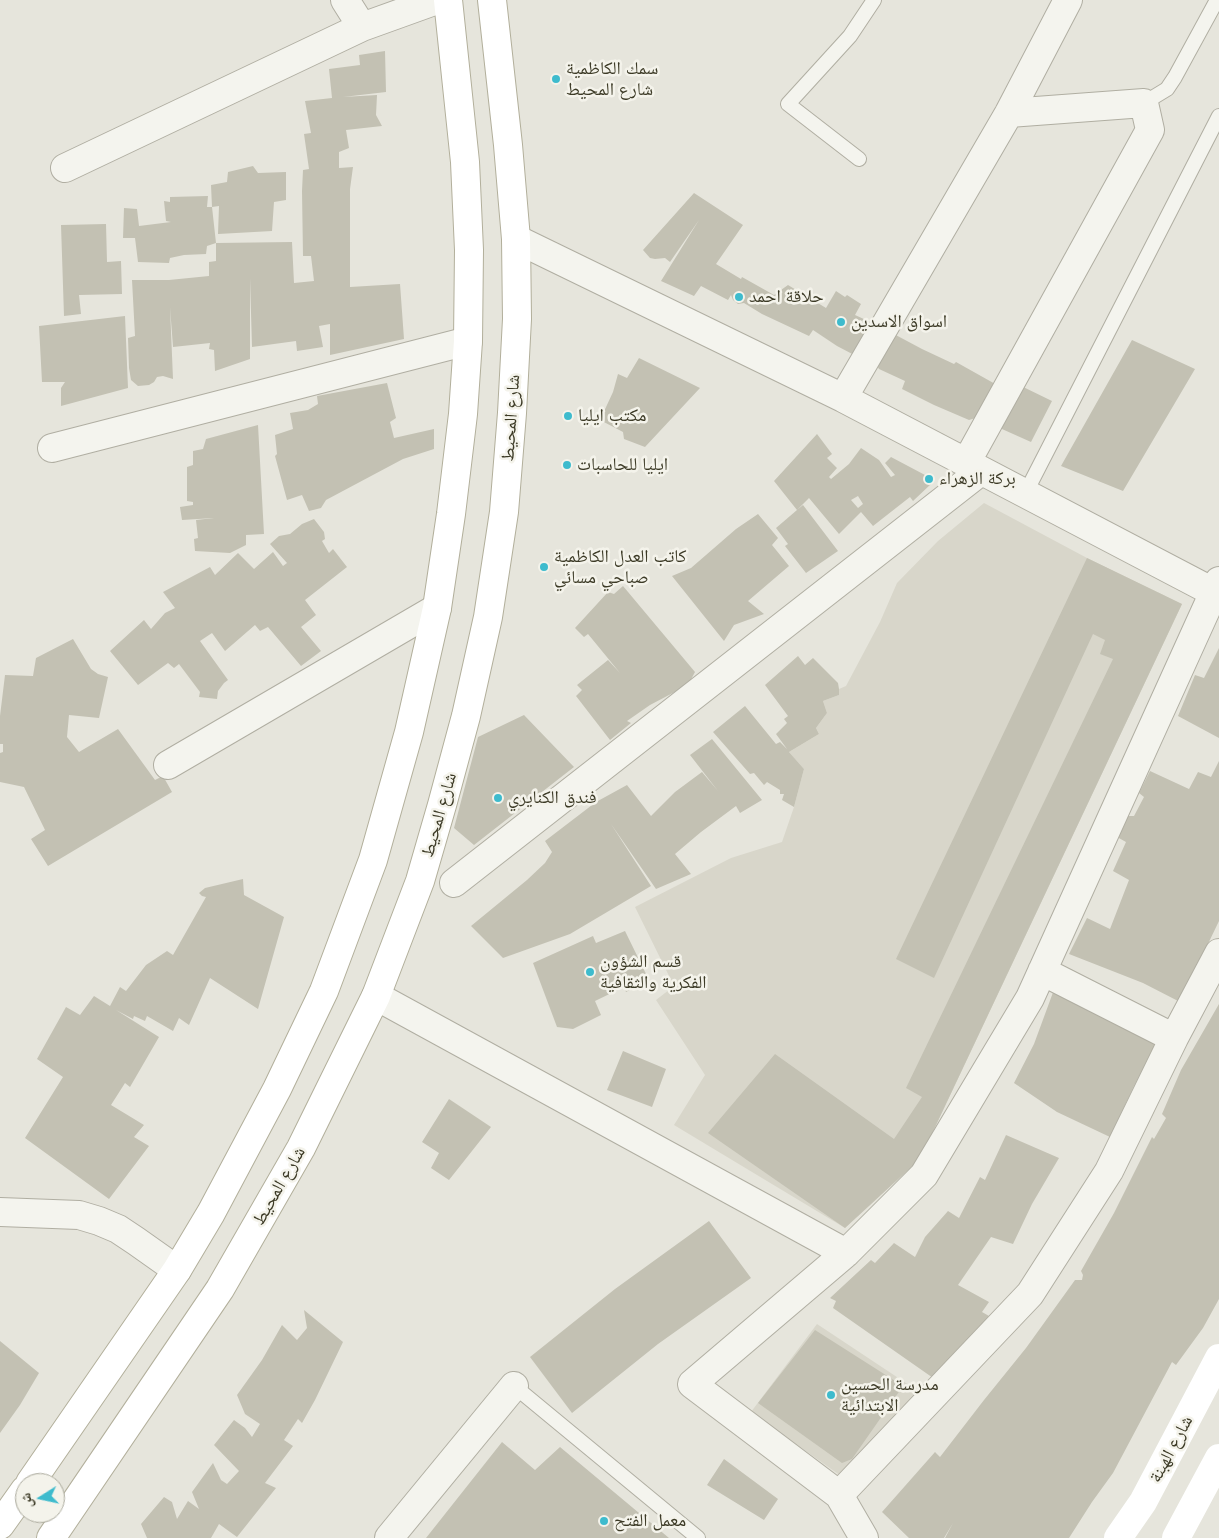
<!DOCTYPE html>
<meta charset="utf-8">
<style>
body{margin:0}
#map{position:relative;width:1219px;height:1538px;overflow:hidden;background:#e6e5dc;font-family:Quicksand,"Noto Naskh Arabic",sans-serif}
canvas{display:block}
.north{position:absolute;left:15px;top:1473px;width:50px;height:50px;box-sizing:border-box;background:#f4f3eb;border:1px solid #aaa99c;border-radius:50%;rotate:260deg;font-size:14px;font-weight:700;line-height:20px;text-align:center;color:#3c3a26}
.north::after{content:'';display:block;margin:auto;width:18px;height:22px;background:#3ebbcd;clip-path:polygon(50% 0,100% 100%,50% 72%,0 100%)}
</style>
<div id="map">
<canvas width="1219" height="1538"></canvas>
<div class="north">ش</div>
</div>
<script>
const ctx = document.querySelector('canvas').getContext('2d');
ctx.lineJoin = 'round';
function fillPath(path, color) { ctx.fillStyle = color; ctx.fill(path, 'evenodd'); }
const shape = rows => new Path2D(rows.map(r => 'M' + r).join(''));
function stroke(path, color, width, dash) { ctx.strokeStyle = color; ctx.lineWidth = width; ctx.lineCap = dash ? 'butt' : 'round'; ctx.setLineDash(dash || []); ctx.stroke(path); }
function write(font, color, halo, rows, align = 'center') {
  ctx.font = font + ' Quicksand,"Noto Naskh Arabic",sans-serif'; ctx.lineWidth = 5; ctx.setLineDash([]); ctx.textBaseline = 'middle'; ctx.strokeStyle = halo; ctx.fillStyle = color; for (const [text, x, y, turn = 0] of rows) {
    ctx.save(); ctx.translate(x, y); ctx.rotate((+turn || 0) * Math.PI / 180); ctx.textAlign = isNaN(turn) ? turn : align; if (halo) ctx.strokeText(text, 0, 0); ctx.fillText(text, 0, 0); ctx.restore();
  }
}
const built = shape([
 [984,503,1087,558,1182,604,920,1159,845,1228,674,1125,705,1075,656,1000,674,986,635,907,731,858,782,842,794,807,804,769,789,752,819,734,816,728,827,713,823,701,839,695,839,689,846,686,880,622,897,583,938,541],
 [817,1324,927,1397,841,1476,751,1412]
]);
const building = shape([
 [385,51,386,92,343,97,377,95,376,115,382,126,346,130,349,148,339,152,339,168,353,167,350,189,350,287,400,284,404,339,330,355,330,324,319,326,323,347,297,351,296,341,252,347,250,278,250,359,215,371,214,350,209,349,210,343,173,347,170,307,173,379,163,376,157,377,154,382,149,385,138,386,131,380,129,368,128,338,135,336,132,280,169,280,209,276,209,262,216,261,216,243,292,242,294,283,314,281,311,256,303,256,302,191,303,170,309,169,304,134,311,133,305,101,332,98,329,69,360,65,359,55],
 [253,166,258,173,286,172,286,200,274,202,272,231,218,234,219,206,212,207,211,185,227,182,228,172],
 [694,193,743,225,716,264,741,279,742,277,774,295,788,285,826,308,836,291,845,297,847,295,861,304,855,315,877,325,858,357,837,346,813,330,809,336,762,314,744,303,738,304,733,300,731,295,728,300,701,286,694,296,661,281,699,220,670,262,665,258,655,259,650,258,643,250],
 [208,196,207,207,212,207,216,243,207,246,206,254,184,255,170,258,169,263,138,262,135,238,123,238,124,208,137,209,139,226,171,222,166,221,164,201,170,202,170,197],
 [106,224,107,262,121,261,122,294,79,295,81,314,64,316,61,225],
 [125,316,128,388,61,406,61,388,65,382,42,382,39,326],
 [892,333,922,349,954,364,956,362,997,385,979,417,969,420,934,405,902,389,905,381,879,369,876,364],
 [1132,340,1195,369,1123,491,1061,466],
 [639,358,700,388,645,447,624,439,623,432,600,420,613,392,618,374,627,378],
 [387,383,396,418,390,422,394,438,434,429,434,449,403,459,326,500,321,508,309,511,302,495,287,500,275,456,277,454,275,435,293,429,290,413,308,410,318,404,317,396],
 [1015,383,1052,401,1031,442,993,425],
 [258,425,264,534,246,535,246,545,230,553,195,551,194,539,198,538,196,520,214,518,182,520,180,507,193,505,193,502,187,501,187,467,193,465,193,451,203,449,206,439],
 [817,434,832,454,827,458,837,468,829,477,831,479,849,464,861,448,879,460,891,477,895,475,885,463,891,457,925,475,931,484,913,501,910,497,873,526,861,512,839,534,809,498,797,510,803,505,838,551,806,573,785,546,788,544,776,528,797,510,774,481],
 [858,496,863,504,858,508,851,500],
 [758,514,778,538,772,545,789,566,748,601,764,614,734,625,724,641,672,576,691,568,736,529],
 [314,519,324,532,325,539,322,541,329,553,333,549,347,567,305,600,316,615,301,627,321,651,301,666,268,627,260,631,255,625,225,651,212,633,200,641,228,680,224,683,218,691,217,699,199,697,200,692,179,664,174,668,168,663,138,685,110,651,144,620,151,629,165,613,175,608,163,592,210,567,215,575,238,553,254,569,273,552,283,566,287,563,270,544,279,536,290,534,302,524],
 [1087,558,1182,604,920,1159,845,1228,708,1133,775,1054,894,1139,922,1097,906,1088,1113,659,1100,654,1105,640,1093,634,934,978,896,959],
 [623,586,695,672,688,685,650,705,627,721,631,723,610,740,576,696,582,690,577,685,608,660,620,673,588,634,584,637,575,628,608,592,614,594],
 [73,639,91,669,98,674,108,677,99,718,69,715,67,737,79,752,118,729,155,780,163,776,172,792,48,866,31,839,45,830,24,787,0,782,0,753,3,752,3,744,0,744,0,716,5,675,33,676,36,658],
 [1219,648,1219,738,1178,716,1195,675,1204,678],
 [798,656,805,665,813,658,838,683,839,689,839,695,823,701,827,713,816,728,819,734,789,752,804,769,794,807,782,800,784,794,780,794,780,790,767,782,764,785,754,773,750,774,713,732,745,706,776,744,780,742,787,749,776,734,787,723,784,719,788,716,765,685],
 [524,715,574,767,474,845,454,828,478,737],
 [712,739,762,800,740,813,736,806,701,832,675,854,691,874,656,889,611,824,651,886,570,934,503,958,471,926,527,880,545,863,552,852,545,841,596,802,627,785,651,816,675,792,702,772,718,791,690,755],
 [1219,761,1219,921,1180,1002,1143,983,1069,954,1087,918,1110,929,1129,880,1113,871,1126,842,1117,837,1128,816,1134,816,1144,797,1139,793,1150,771,1189,789,1198,772,1211,777],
 [243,879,244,895,284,917,258,1009,210,978,189,1025,179,1018,173,1031,147,1016,145,1021,134,1016,133,1019,116,1010,159,1037,130,1087,125,1083,111,1105,144,1125,134,1137,149,1146,109,1199,25,1138,63,1077,37,1059,66,1007,80,1015,94,996,110,1006,120,987,126,991,146,965,167,951,173,955,206,897,202,896,199,893,205,888],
 [625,931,649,980,626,992,624,987,595,1001,601,1015,573,1029,557,1027,533,963,593,936,596,943],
 [1055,987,1157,1042,1133,1088,1110,1137,1057,1112,1014,1083,1034,1044],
 [1219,1004,1219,1299,1203,1328,1176,1365,1172,1362,1113,1473,1092,1502,1069,1538,945,1538,953,1523,944,1538,909,1538,882,1512,935,1452,940,1457,984,1400,1026,1348,1075,1280,1082,1280,1083,1275,1081,1271,1114,1213,1152,1137,1154,1139,1166,1118,1162,1114,1181,1070],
 [623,1051,666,1069,652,1107,607,1090],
 [449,1099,491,1127,449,1180,431,1168,439,1153,422,1142],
 [1006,1135,1059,1158,1032,1204,1013,1244,991,1237,958,1285,989,1302,982,1312,989,1316,936,1380,833,1308,836,1301,830,1298,871,1260,875,1263,894,1243,915,1257,925,1237,948,1211,959,1218,980,1177,985,1180],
 [709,1221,751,1278,658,1344,572,1413,530,1357,615,1289],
 [304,1310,343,1342,315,1400,302,1423,298,1419,284,1440,293,1446,265,1483,276,1488,237,1537,219,1524,211,1538,147,1538,141,1524,164,1497,172,1502,177,1519,188,1501,199,1509,192,1492,213,1463,221,1480,227,1484,239,1471,214,1445,234,1420,245,1428,252,1437,260,1424,245,1414,237,1395,262,1360,282,1325,297,1340,307,1328],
 [815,1330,903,1386,852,1459,842,1463,758,1403],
 [0,1341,39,1373,20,1405,0,1433],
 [502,1442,535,1470,560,1447,669,1538,426,1538],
 [724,1459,778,1499,764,1520,707,1485]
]);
const lane = shape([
 [1144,103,1167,89,1175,77,1217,0],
 [859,159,788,104,850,36,874,0],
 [1025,494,1219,116],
 [514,1386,698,1538]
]);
const street = shape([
 [345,0,362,27],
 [65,168,362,27,437,0],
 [516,239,843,398,1219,595],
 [843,398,1009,113,1068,0],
 [52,448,468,341],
 [966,463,1150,130,1144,103,1009,113],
 [168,765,437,608],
 [454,883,981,471],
 [1042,971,1174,1038],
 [376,996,846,1253],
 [0,1212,79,1215,99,1221,118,1229,136,1241,177,1270],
 [839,1495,1030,1294,1109,1171,1174,1038,1219,953],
 [389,1538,514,1386],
 [864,1538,839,1495,692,1384,846,1253,924,1175,1030,998,1219,581]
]);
const secondary = shape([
 [1118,1538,1143,1502,1219,1358],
 [1176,1538,1219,1458]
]);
const primary = shape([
 [30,1483,177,1270,211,1213,277,1089,324,991,373,860,409,732,437,608,451,514,463,414,468,341,469,250,465,162,448,0],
 [0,1525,25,1490],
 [51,1538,220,1289,301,1148,376,996,420,881,442,805,466,716,488,617,504,512,512,413,517,319,516,239,508,145,492,0]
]);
const markers = [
 [556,79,5,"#3ebbcd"],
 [739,297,5,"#3ebbcd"],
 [841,322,5,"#3ebbcd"],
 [568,416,5,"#3ebbcd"],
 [567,465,5,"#3ebbcd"],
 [929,479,5,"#3ebbcd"],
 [544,567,5,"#3ebbcd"],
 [498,798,5,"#3ebbcd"],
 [590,972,5,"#3ebbcd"],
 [831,1395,5,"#3ebbcd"],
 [604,1521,5,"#3ebbcd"]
];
const poiNames = [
 ["سمك الكاظمية",566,69],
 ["شارع المحيط",566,90],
 ["حلاقة احمد",749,297],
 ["اسواق الاسدين",851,322],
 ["مكتب ايليا",578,416],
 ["ايليا للحاسبات",577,465],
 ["بركة الزهراء",939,479],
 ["كاتب العدل الكاظمية",554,557],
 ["صباحي مسائي",554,578],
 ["فندق الكنايري",508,798],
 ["قسم الشؤون",600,962],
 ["الفكرية والثقافية",600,983],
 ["مدرسة الحسين",841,1385],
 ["الابتدائية",841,1406],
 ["معمل الفتح",614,1521]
];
const streetNames = [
 ["شارع المحيط",511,418,-86],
 ["شارع المحيط",439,815,-74],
 ["شارع المحيط",279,1186,-60],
 ["شارع الهبنة",1171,1449,-62]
];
fillPath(built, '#d8d6ca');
fillPath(building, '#c3c1b3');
stroke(lane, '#b0aea2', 16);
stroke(street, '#b0aea2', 30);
stroke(primary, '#b2af9b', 30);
stroke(lane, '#f4f4ee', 14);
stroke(street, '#f4f4ee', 28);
stroke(secondary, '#fff', 28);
stroke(primary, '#fff', 28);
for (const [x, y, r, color] of markers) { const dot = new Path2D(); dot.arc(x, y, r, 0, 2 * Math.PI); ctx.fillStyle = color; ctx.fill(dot); stroke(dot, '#f4f3eb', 2); }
write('18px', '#3c3a26', '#f4f3eb', poiNames, 'left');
write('18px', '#3c3a26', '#f4f3eb', streetNames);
</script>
